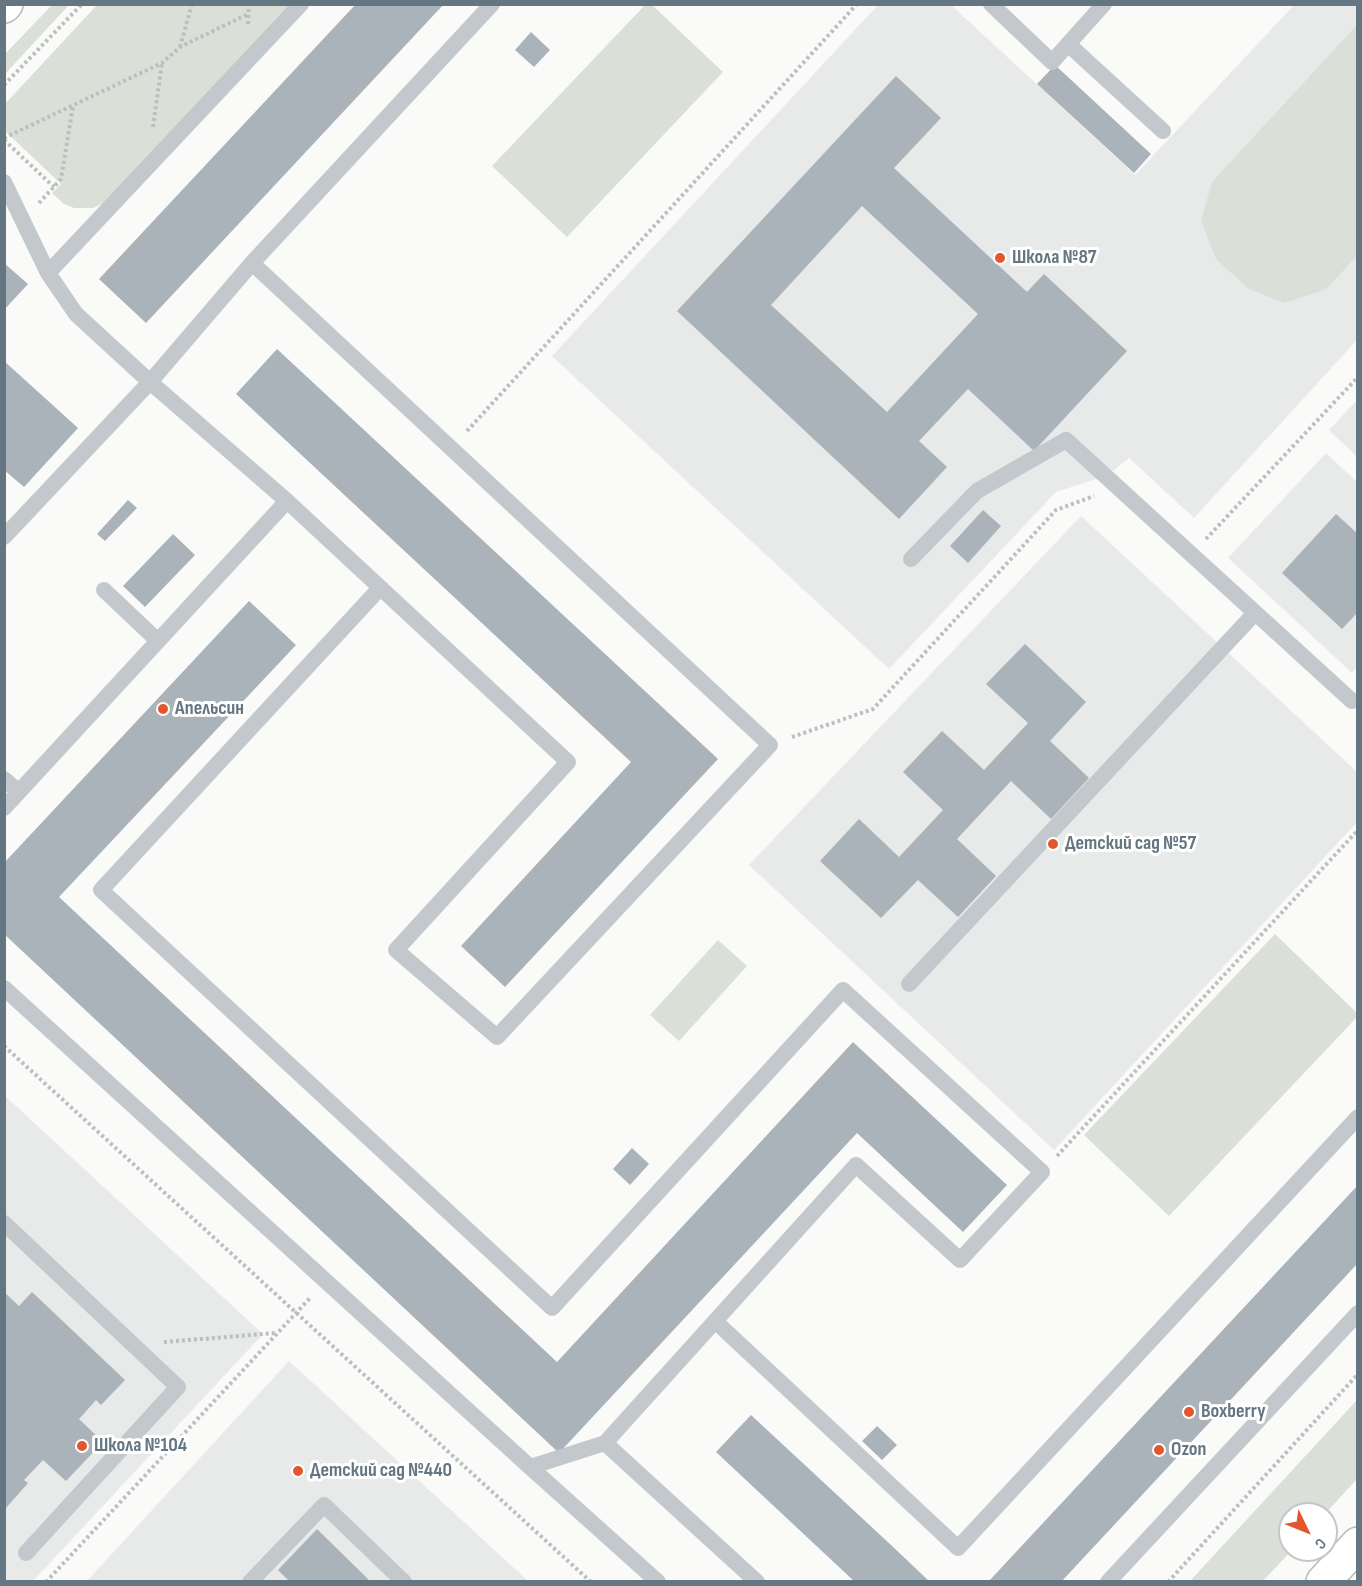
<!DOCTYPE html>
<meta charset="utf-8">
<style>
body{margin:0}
#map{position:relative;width:1362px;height:1586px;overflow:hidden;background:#fafaf8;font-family:"Sofia Sans Condensed",sans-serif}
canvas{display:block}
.frame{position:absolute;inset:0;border:6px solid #657683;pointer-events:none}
.north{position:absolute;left:1278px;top:1502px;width:60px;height:60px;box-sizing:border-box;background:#fff;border:2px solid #c1c8cd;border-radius:50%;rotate:133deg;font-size:16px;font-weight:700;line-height:24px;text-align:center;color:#657683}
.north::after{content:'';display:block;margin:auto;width:21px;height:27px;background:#e4572e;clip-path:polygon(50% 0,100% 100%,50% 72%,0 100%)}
</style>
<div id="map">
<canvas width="1362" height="1586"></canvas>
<div class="frame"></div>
<div class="north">С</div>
</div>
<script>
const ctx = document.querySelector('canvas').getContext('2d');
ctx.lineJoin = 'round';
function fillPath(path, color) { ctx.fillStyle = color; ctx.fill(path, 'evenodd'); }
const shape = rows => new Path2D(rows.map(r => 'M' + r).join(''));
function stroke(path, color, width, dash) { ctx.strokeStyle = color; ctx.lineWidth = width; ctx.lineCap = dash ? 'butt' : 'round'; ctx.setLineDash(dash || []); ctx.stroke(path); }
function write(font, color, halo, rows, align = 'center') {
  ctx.font = font + ' "Sofia Sans Condensed",sans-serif'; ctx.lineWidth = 6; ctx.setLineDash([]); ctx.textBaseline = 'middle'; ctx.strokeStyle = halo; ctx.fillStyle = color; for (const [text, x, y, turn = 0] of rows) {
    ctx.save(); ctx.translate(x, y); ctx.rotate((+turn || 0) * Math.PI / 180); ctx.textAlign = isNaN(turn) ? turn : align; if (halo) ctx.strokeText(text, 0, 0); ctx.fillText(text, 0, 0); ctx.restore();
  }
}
const built = shape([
 [878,5,951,5,1135,175,1294,5,1357,5,1357,340,1194,518,1129,458,1106,476,1056,492,889,669,552,356],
 [1357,400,1357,457,1329,430],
 [1326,453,1357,482,1357,667,1352,673,1228,558],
 [1081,516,1357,772,1357,822,1054,1150,749,865],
 [4,1095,263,1334,33,1581,5,1581],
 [289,1361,528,1581,86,1582]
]);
const green = shape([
 [52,5,69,5,5,74,5,54],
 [97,5,290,5,106,202,93,208,74,208,64,204,52,193,61,184,5,131,4,105],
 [645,5,652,5,723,72,567,237,492,166],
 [1357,25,1357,256,1326,289,1285,303,1249,289,1216,259,1201,221,1212,182],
 [1275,934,1357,1013,1357,1017,1169,1216,1084,1135],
 [718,940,747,966,679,1041,650,1015],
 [1357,1400,1357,1479,1325,1514,1290,1514,1290,1550,1292,1550,1263,1581,1190,1581]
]);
const building = shape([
 [356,4,444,4,146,323,99,279],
 [531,32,550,50,534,67,515,50],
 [1055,65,1151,154,1134,173,1037,84],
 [896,76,941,118,894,168,1027,292,1044,274,1127,351,1034,451,968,389,919,441,947,467,899,519,677,311],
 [862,206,978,314,887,412,771,305],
 [4,263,28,284,4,310],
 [277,349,718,759,505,987,461,946,631,762,236,394],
 [4,361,78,428,24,487,4,470],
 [128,500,137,508,105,541,97,534],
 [983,510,1001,526,968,563,950,546],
 [1336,514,1358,534,1358,612,1342,629,1282,573],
 [173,534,195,555,145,607,123,586],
 [249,601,296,645,59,897,557,1362,853,1042,1007,1185,963,1232,857,1133,559,1453,4,934,4,863],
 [1025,644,1086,702,1050,741,1089,778,1051,819,1011,781,957,839,996,876,958,917,918,880,881,918,820,861,859,819,899,857,943,810,903,772,942,731,984,770,1028,723,986,684],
 [632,1148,649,1164,630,1185,613,1169],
 [1358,1185,1358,1263,1061,1582,988,1582],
 [4,1292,19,1306,32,1292,125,1380,101,1405,96,1400,79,1419,103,1442,66,1481,43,1460,24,1480,28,1483,6,1508],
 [751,1415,891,1545,930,1582,855,1582,716,1452],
 [877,1426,897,1445,882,1460,862,1441],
 [317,1529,371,1582,290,1582,278,1570]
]);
const path = shape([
 [248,24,249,4],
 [180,47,192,4],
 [4,85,82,4],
 [153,127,162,63],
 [4,138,162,63,180,47,248,14],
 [4,140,54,187],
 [39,203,61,179,73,106],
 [467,431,857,4],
 [1206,539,1358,377],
 [792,737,873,709,1056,510,1094,496],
 [4,1046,591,1582],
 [1057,1156,1358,830],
 [164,1342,276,1333],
 [46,1582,311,1297],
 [1168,1582,1358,1374]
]);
const service = shape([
 [991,4,1052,62,1104,4],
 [1068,44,1163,131],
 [4,182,48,273,76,314,150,382,287,501,568,762,396,950,497,1037,770,745,252,263],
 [48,273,301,4],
 [4,537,150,382,252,263,492,4],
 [911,559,977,491,1066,440,1352,701],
 [380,588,101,890,552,1308,843,990,1042,1172,960,1260,856,1165,605,1443],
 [104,590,158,641],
 [4,779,19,792],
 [4,808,287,501],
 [909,984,1255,613],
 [4,988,530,1467,605,1443,757,1582],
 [4,1223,178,1387,26,1553],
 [715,1321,958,1548,1358,1117],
 [530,1467,658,1582],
 [250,1582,324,1505,404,1582],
 [1108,1582,1358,1313]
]);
const primary = shape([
 [4,6,6,4],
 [1323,1582,1358,1544]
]);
const markers = [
 [1000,258,6,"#e4572e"],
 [163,709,6,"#e4572e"],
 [1053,844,6,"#e4572e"],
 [1189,1412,6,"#e4572e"],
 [82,1446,6,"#e4572e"],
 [1159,1450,6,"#e4572e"],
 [298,1471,6,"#e4572e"]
];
const poiNames = [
 ["Школа №87",1012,258],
 ["Апельсин",175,709],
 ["Детский сад №57",1065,844],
 ["Boxberry",1201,1412],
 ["Школа №104",94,1446],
 ["Ozon",1171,1450],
 ["Детский сад №440",310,1471]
];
fillPath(built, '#e8e9e9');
fillPath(green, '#dadfd7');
fillPath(building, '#aab3b9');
stroke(primary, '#b5babe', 36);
stroke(path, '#bbbfc2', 4, [3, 3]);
stroke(service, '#c3c8cc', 16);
stroke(primary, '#fff', 33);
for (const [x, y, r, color] of markers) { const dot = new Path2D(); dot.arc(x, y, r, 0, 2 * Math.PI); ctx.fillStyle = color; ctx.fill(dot); stroke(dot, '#fff', 2); }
write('bold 20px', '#657683', '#fff', poiNames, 'left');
</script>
